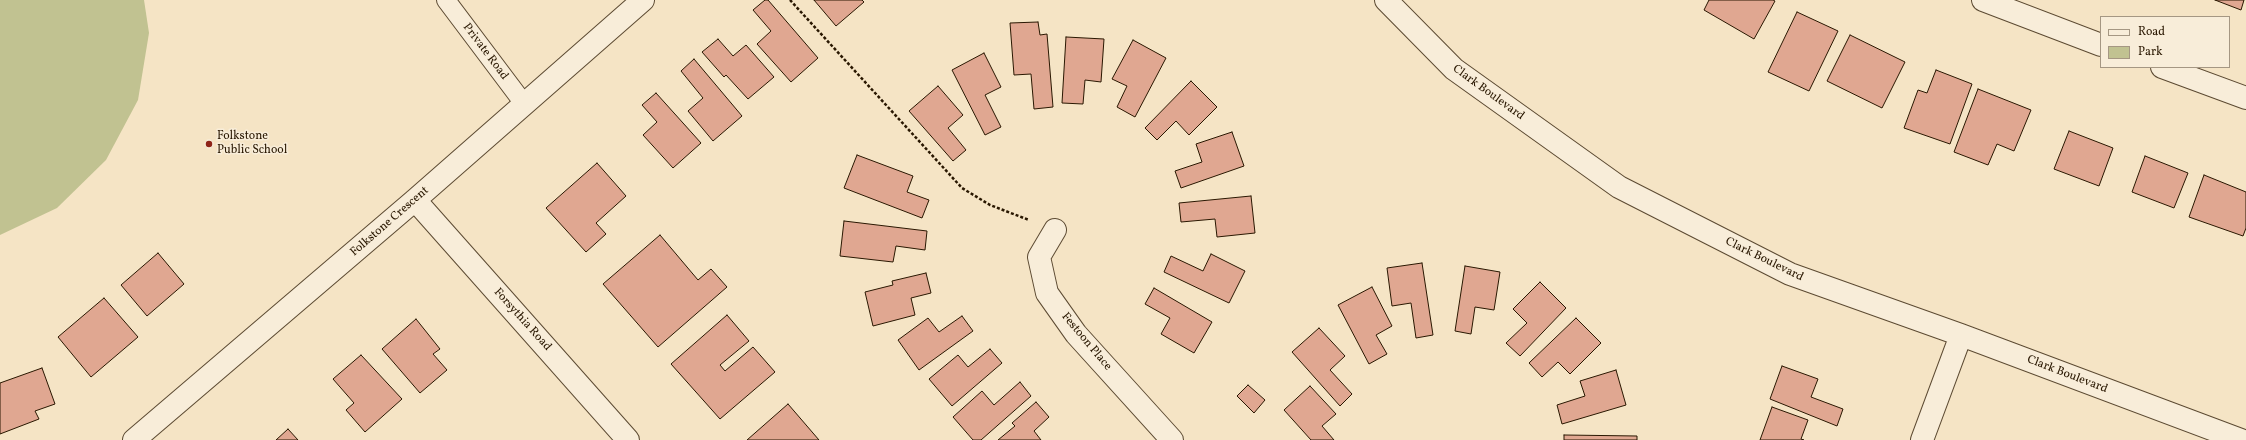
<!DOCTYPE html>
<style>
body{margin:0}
#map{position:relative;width:2246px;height:440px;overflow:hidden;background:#f5e4c5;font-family:Vollkorn,serif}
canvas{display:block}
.legend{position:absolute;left:2100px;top:16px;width:130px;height:52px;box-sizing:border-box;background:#f8edd9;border:1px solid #a59783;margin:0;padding:5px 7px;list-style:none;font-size:12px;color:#291701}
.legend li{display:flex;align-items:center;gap:8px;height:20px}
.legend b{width:20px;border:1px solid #a59783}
</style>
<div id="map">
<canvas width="2246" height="440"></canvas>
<ul class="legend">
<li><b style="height:5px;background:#f8edd9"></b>Road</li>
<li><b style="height:11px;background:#c1c291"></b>Park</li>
</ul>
</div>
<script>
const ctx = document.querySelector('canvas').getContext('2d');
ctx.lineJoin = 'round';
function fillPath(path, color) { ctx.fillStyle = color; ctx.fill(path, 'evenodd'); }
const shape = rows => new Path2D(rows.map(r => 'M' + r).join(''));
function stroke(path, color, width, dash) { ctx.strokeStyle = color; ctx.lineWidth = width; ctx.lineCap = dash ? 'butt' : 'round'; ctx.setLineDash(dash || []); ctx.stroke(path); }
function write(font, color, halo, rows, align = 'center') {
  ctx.font = font + ' Vollkorn,serif'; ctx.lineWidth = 3; ctx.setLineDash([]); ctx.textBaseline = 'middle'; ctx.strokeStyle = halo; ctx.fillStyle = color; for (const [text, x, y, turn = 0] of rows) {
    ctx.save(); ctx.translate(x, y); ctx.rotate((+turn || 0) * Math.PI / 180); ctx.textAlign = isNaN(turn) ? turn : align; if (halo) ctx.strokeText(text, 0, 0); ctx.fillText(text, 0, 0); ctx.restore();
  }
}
const green = shape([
 [0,0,144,0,149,33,138,100,106,160,57,208,0,235]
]);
const building = shape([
 [765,0,768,0,818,58,791,82,757,44,771,31,753,10,765,0],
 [814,0,862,0,864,2,836,26,814,0],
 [1709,0,1773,0,1775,1,1754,39,1704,10,1709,0],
 [2215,0,2244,0,2241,10,2215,0],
 [1797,12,1838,31,1809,91,1768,72,1797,12],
 [1038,22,1040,35,1047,34,1053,107,1034,109,1031,74,1014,75,1010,23,1038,22],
 [1850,35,1905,62,1882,108,1827,81,1850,35],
 [1066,37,1104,39,1101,82,1085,80,1083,104,1062,103,1066,37],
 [718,39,733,56,746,45,774,77,748,99,726,75,724,77,702,52,718,39],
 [1133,40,1166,58,1135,117,1117,107,1127,86,1112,79,1133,40],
 [984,53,1001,87,985,95,1001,127,985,135,952,70,984,53],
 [694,59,742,116,713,141,688,111,703,98,681,71,694,59],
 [1936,70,1972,84,1950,144,1904,128,1918,90,1927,93,1936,70],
 [1191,81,1217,107,1189,135,1176,121,1157,140,1145,128,1191,81],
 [938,86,963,115,948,128,966,150,953,161,909,111,938,86],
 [1978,89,2031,110,2014,151,1997,144,1988,165,1954,152,1978,89],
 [656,93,701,143,673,168,643,135,657,122,642,105,656,93],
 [2069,131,2113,148,2099,186,2054,169,2069,131],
 [1232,132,1244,166,1181,188,1175,171,1202,162,1196,144,1232,132],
 [857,155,913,176,907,192,929,200,922,218,844,188,857,155],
 [2145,156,2188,173,2174,208,2132,192,2145,156],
 [597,163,626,196,596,223,606,234,586,252,546,208,597,163],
 [2204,175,2246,192,2246,228,2243,236,2189,217,2204,175],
 [1251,196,1255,233,1217,237,1215,219,1181,222,1179,203,1251,196],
 [844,221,927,231,925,250,896,246,893,262,840,256,844,221],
 [660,235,698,280,711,269,727,287,658,347,603,284,660,235],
 [158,253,184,284,147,316,121,285,158,253],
 [1211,254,1245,271,1229,303,1164,272,1171,256,1203,271,1211,254],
 [1422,263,1433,335,1416,338,1411,303,1392,306,1387,268,1422,263],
 [1465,266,1500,272,1494,310,1475,307,1471,334,1455,331,1465,266],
 [926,273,931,293,911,298,915,315,873,326,865,292,893,285,892,281,926,273],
 [1540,282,1566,308,1520,356,1506,343,1527,323,1513,309,1540,282],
 [1372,287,1392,326,1376,335,1387,354,1369,364,1338,305,1372,287],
 [1154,288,1212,322,1194,353,1161,334,1170,318,1145,304,1154,288],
 [104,298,138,337,91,377,58,337,104,298],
 [727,315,749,341,720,365,725,371,753,347,775,372,720,419,671,364,727,315],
 [962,316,973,331,919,370,898,340,928,318,939,332,962,316],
 [1576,318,1601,343,1570,374,1558,362,1542,377,1529,363,1576,318],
 [416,319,440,349,433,354,447,370,420,393,382,349,416,319],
 [1319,328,1345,356,1330,370,1352,394,1340,406,1292,352,1319,328],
 [990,349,1002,363,952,406,929,379,958,355,968,367,990,349],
 [361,355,402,399,365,432,346,410,354,403,333,379,361,355],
 [1782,366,1818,379,1811,397,1843,409,1837,426,1770,399,1782,366],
 [42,368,55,404,35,411,39,419,0,434,0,383,42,368],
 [1616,370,1626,405,1562,424,1557,405,1585,396,1580,381,1616,370],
 [1020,382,1031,396,981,440,973,440,953,417,982,391,994,405,1020,382],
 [1248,385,1265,400,1254,413,1237,396,1248,385],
 [1310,386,1336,414,1322,426,1334,440,1311,440,1284,410,1310,386],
 [1036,402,1049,417,1034,431,1041,440,998,440,1015,426,1012,423,1036,402],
 [788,404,819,440,747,440,788,404],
 [1772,407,1808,420,1801,439,1804,440,1760,440,1772,407],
 [288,429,298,440,276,440,288,429],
 [1564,435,1637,436,1637,440,1564,440,1564,435]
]);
const path = shape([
 [790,0,962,188,990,205,1029,220]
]);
const service = shape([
 [446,0,525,105]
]);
const minor = shape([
 [1983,0,2101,45],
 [2162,67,2246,98],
 [415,200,628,440],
 [1055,230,1039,257,1047,293,1076,334,1172,440],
 [134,440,415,200,643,0]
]);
const tertiary = shape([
 [1386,0,1454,69,1619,187,1790,274,1961,335,2241,440],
 [1922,440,1961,335]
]);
const markers = [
 [209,144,4,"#8f2418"]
];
const streetNames = [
 ["Private Road",485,52,53],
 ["Clark Boulevard",1488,93,36],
 ["Folkstone Crescent",390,222,-41],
 ["Clark Boulevard",1764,260,26],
 ["Forsythia Road",522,320,48],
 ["Festoon Place",1086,342,50],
 ["Clark Boulevard",2067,375,21]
];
const poiNames = [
 ["Folkstone",217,137],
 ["Public School",217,151]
];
fillPath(green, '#c1c291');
fillPath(building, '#e0a791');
stroke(building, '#291701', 1);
stroke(service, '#5c4a32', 20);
stroke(minor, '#5c4a32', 24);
stroke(tertiary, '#5c4a32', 24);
stroke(path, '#291701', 2.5, [3, 2]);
stroke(service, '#f8edd9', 18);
stroke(minor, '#f8edd9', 22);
stroke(tertiary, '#f8edd9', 22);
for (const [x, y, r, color] of markers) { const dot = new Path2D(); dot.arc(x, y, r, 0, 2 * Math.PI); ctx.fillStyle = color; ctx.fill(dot); stroke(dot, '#f8edd9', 1.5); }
write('12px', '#291701', '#f8edd9', streetNames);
write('12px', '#291701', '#f8edd9', poiNames, 'left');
</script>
